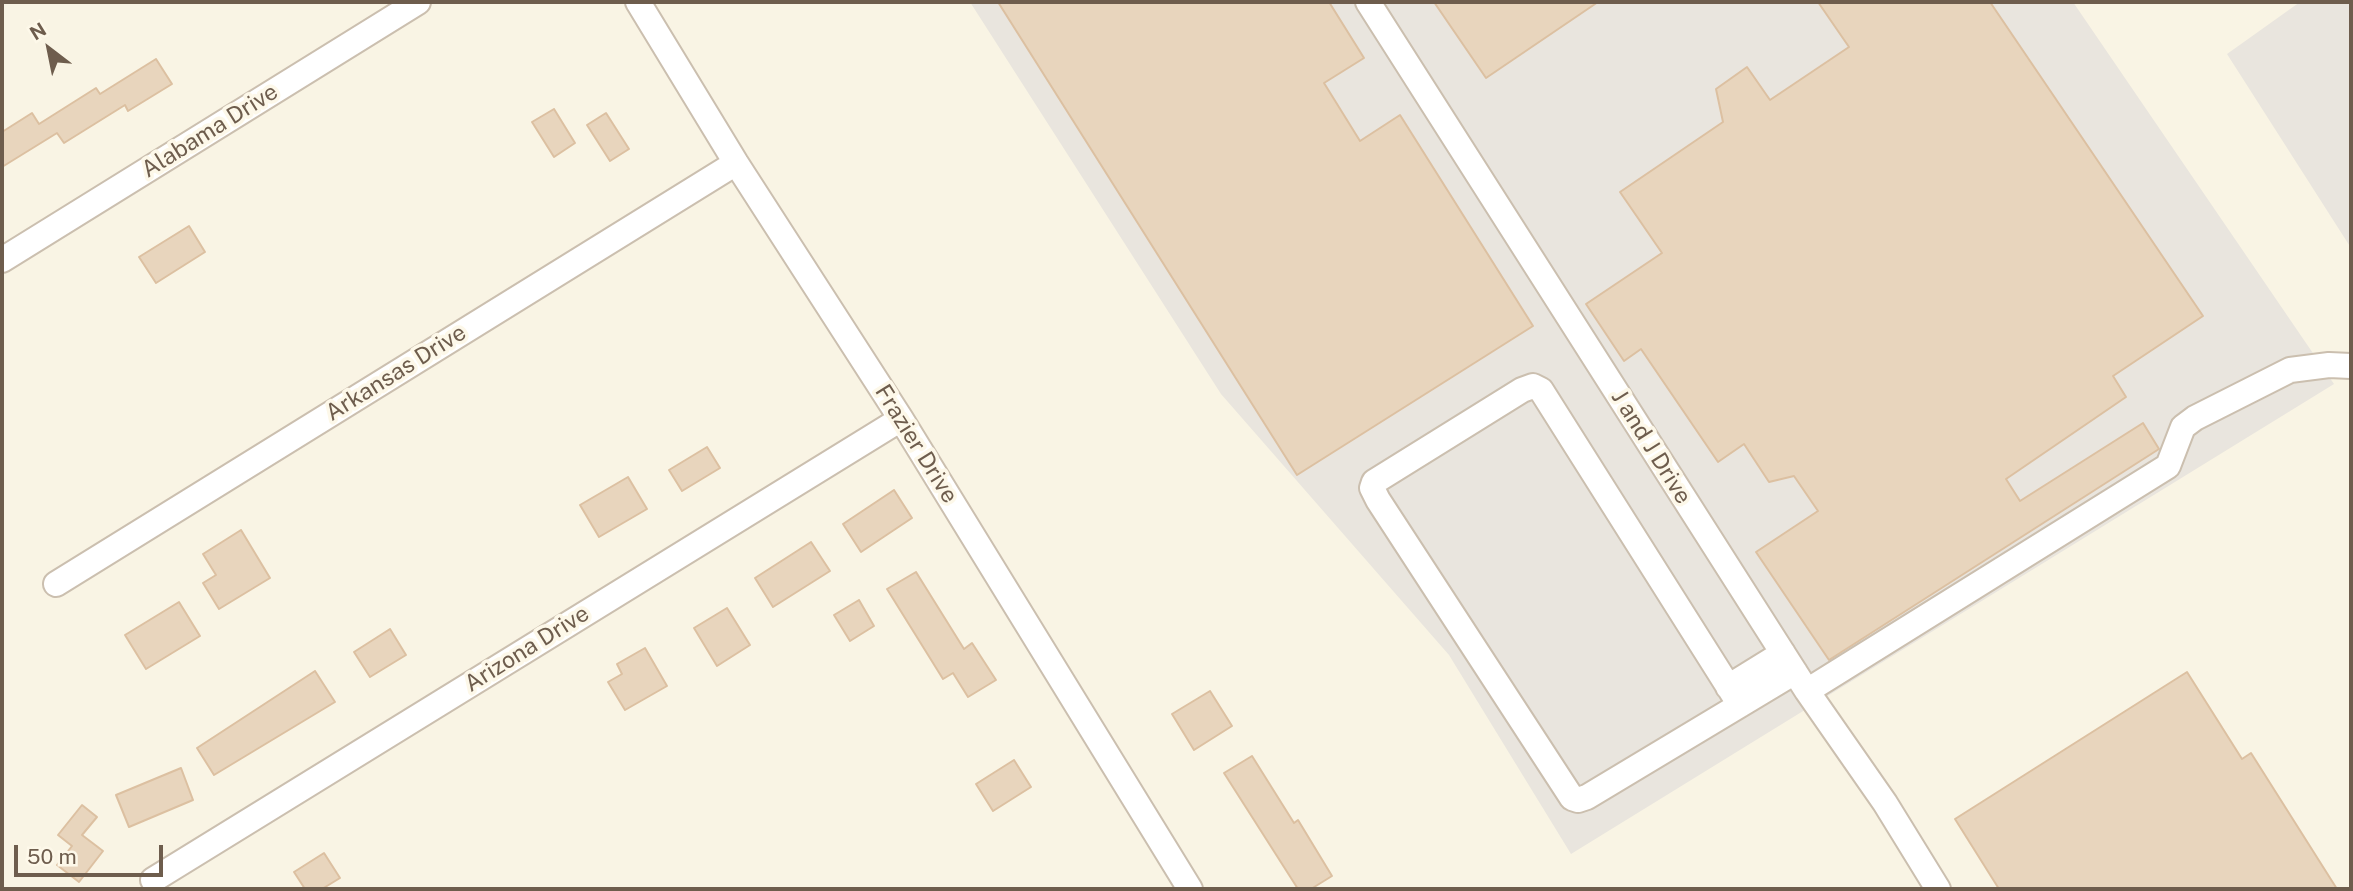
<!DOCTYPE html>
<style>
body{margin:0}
#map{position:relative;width:2353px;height:891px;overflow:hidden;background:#f9f4e4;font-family:"Public Sans",sans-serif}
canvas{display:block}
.frame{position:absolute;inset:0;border:4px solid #6e5d4d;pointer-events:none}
.north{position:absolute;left:14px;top:14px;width:70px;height:70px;-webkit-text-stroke:5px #fdf8e9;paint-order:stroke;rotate:328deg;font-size:19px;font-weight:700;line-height:28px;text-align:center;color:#6e5d4d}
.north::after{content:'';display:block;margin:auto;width:24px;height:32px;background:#6e5d4d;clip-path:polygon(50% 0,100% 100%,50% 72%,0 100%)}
.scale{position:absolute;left:14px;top:845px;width:149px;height:32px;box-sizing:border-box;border:4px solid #6e5d4d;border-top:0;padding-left:9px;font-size:21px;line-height:24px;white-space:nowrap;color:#6e5d4d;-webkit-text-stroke:5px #fdf8e9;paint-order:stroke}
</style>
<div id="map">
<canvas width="2353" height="891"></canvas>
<div class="frame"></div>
<div class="north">N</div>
<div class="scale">50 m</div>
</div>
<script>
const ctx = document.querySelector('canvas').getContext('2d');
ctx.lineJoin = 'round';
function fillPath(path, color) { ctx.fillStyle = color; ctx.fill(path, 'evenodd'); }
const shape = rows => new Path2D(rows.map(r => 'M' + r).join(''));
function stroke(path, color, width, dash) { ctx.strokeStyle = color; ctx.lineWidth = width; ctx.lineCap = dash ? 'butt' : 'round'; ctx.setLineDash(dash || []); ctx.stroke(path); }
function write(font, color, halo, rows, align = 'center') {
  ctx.font = font + ' "Public Sans",sans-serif'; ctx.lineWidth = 7; ctx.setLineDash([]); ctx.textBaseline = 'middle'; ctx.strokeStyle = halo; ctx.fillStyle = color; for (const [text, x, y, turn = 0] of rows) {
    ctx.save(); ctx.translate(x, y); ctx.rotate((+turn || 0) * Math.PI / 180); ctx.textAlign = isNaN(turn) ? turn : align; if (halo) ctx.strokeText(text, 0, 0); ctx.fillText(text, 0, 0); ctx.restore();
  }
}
const industrial = shape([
 [970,2,2073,2,2334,384,1571,854,1449,655,1221,394],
 [2300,2,2351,2,2351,248,2227,54]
]);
const building = shape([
 [998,2,1329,2,1364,58,1324,83,1360,141,1400,115,1533,326,1297,475,998,2],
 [1434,2,1598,2,1486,78,1434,2],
 [1818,2,1990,2,2203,316,2113,376,2126,397,2006,479,2020,501,2143,423,2159,449,1829,660,1756,552,1818,511,1794,476,1769,482,1744,444,1718,462,1641,349,1624,361,1586,304,1662,253,1620,192,1723,122,1716,89,1747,67,1770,100,1849,47,1818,2],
 [156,59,172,84,128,111,125,105,64,143,57,133,2,167,2,132,32,113,39,124,96,88,100,94,156,59],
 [554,109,575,143,554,157,532,122,554,109],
 [606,113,629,149,610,161,587,125,606,113],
 [189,226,205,252,156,283,139,257,189,226],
 [707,447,720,468,682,491,669,470,707,447],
 [628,477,647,509,599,537,580,505,628,477],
 [894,490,912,518,861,552,843,524,894,490],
 [241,530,270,578,219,609,203,583,216,575,203,554,241,530],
 [811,542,830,571,773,607,755,578,811,542],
 [916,572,964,649,972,643,996,680,968,697,953,673,943,679,887,589,916,572],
 [859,600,874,626,850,641,834,615,859,600],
 [179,602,200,636,146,669,125,635,179,602],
 [727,608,750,645,717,666,694,628,727,608],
 [390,629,406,655,370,677,354,652,390,629],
 [645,648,667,686,625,710,608,682,622,674,617,664,645,648],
 [315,671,335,702,214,775,197,748,315,671],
 [2187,672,2242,759,2251,753,2337,889,1999,889,1955,819,2187,672],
 [1210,691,1232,726,1194,750,1172,714,1210,691],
 [1252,756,1294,823,1298,820,1332,876,1311,889,1298,889,1224,773,1252,756],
 [1014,760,1031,787,993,811,976,784,1014,760],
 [181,768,193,800,129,827,116,795,181,768],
 [82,805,97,817,82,835,103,851,79,882,57,865,72,846,58,835,82,805],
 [324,853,340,878,322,889,305,889,294,872,324,853]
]);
const minor = shape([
 [638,2,736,163,901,419,1190,889],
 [1368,2,1807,691,1885,803,1938,889],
 [2,260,418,2],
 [56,584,736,163],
 [1728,687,1783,653],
 [1807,691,2168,466,2183,427,2195,418,2290,370,2329,365,2351,366],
 [1740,705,1541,390,1533,386,1522,390,1374,482,1372,488,1378,500,1572,798,1578,800,1587,797,1795,672],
 [153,880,901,419]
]);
const streetNames = [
 ["Alabama Drive",210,131,-32],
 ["Arkansas Drive",396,373,-32],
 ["Frazier Drive",916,444,58],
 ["J and J Drive",1651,447,58],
 ["Arizona Drive",527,649,-32]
];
fillPath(industrial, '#e9e5de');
fillPath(building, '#e8d5bd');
stroke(building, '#dcc0a1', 2);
stroke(minor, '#cbbfaf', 28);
stroke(minor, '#fff', 24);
write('23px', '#6e5d4d', '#fdf8e9', streetNames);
</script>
